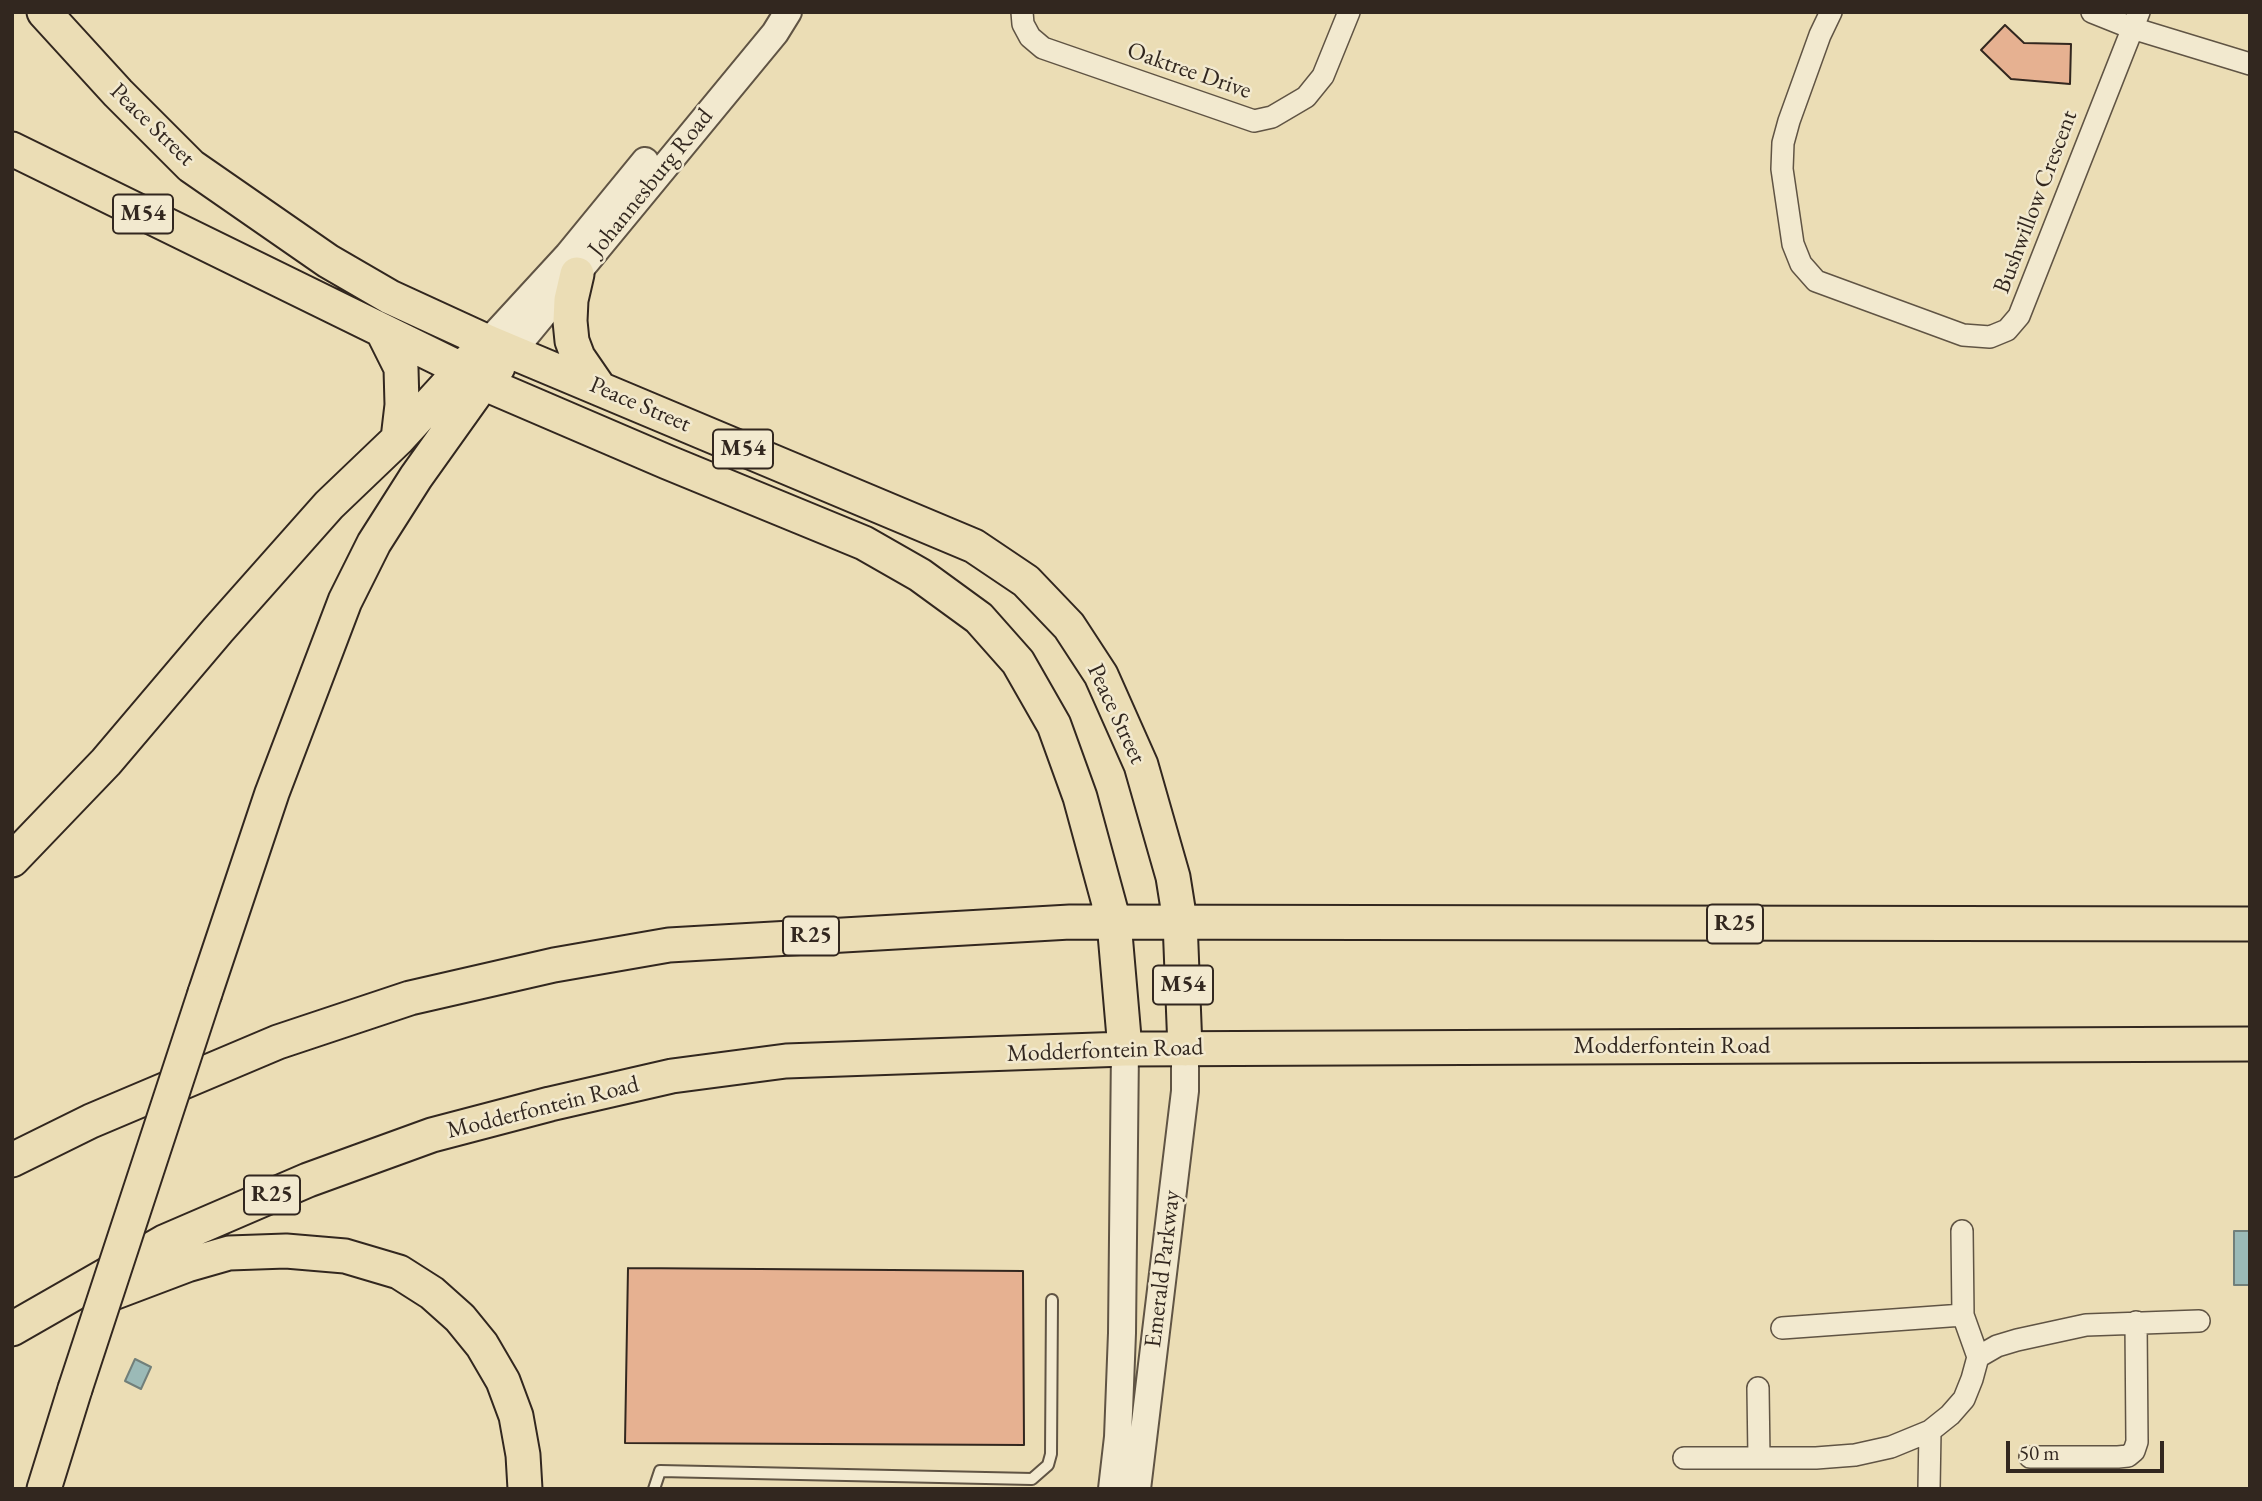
<!DOCTYPE html>
<style>
body{margin:0}
#map{position:relative;width:2262px;height:1501px;overflow:hidden;background:#ebddb5;font-family:"EB Garamond",serif}
canvas{display:block}
.frame{position:absolute;inset:0;border:14px solid #32271f;pointer-events:none}
.scale{position:absolute;left:2006px;top:1441px;width:158px;height:32px;box-sizing:border-box;border:4px solid #32271f;border-top:0;padding-left:9px;font-size:21px;line-height:24px;white-space:nowrap;color:#32271f;-webkit-text-stroke:5px #f2e9cf;paint-order:stroke}
</style>
<div id="map">
<canvas width="2262" height="1501"></canvas>
<div class="frame"></div>
<div class="scale">50 m</div>
</div>
<script>
const ctx = document.querySelector('canvas').getContext('2d');
ctx.lineJoin = 'round';
function fillPath(path, color) { ctx.fillStyle = color; ctx.fill(path, 'evenodd'); }
const shape = rows => new Path2D(rows.map(r => 'M' + r).join(''));
function stroke(path, color, width, dash) { ctx.strokeStyle = color; ctx.lineWidth = width; ctx.lineCap = dash ? 'butt' : 'round'; ctx.setLineDash(dash || []); ctx.stroke(path); }
function write(font, color, halo, rows, align = 'center') {
  ctx.font = font + ' "EB Garamond",serif'; ctx.lineWidth = 5; ctx.setLineDash([]); ctx.textBaseline = 'middle'; ctx.strokeStyle = halo; ctx.fillStyle = color; for (const [text, x, y, turn = 0] of rows) {
    ctx.save(); ctx.translate(x, y); ctx.rotate((+turn || 0) * Math.PI / 180); ctx.textAlign = isNaN(turn) ? turn : align; if (halo) ctx.strokeText(text, 0, 0); ctx.fillText(text, 0, 0); ctx.restore();
  }
}
const water = shape([
 [2234,1231,2250,1231,2250,1285,2234,1285,2234,1231],
 [135,1359,151,1367,141,1389,125,1381,135,1359]
]);
const building = shape([
 [2005,25,2024,43,2071,44,2070,84,2011,79,1981,50,2005,25],
 [628,1268,1023,1271,1024,1445,625,1443,628,1268]
]);
const service = shape([
 [654,1489,660,1471,1032,1479,1048,1465,1051,1454,1052,1300]
]);
const minor = shape([
 [1022,12,1023,24,1030,37,1043,48,1254,121,1272,117,1306,97,1323,76,1349,12],
 [1831,12,1820,35,1789,121,1783,143,1782,169,1793,244,1801,264,1816,281,1963,335,1990,337,2007,330,2019,316,2139,12],
 [2092,12,2132,28,2250,64],
 [1782,1328,1963,1315],
 [1978,1357,1997,1346,2017,1340,2086,1325,2199,1321],
 [1758,1388,1759,1458],
 [2030,1457,2118,1457,2128,1456,2134,1451,2137,1442,2136,1322],
 [1684,1458,1816,1458,1855,1455,1891,1447,1930,1431],
 [1929,1489,1930,1431,1950,1415,1964,1399,1972,1379,1978,1357,1963,1315,1962,1231]
]);
const tertiary = shape([
 [488,342,568,255,645,161],
 [512,352,775,33,788,12],
 [1112,1489,1118,1437,1122,1333,1125,1049],
 [1137,1489,1185,1091,1185,1049]
]);
const primary = shape([
 [44,12,118,93,191,166,328,261,390,297,488,342,974,546,1026,581,1069,626,1101,675,1141,765,1173,877,1180,921,1185,1049],
 [12,149,461,369,483,383,667,462,864,543,920,575,979,618,1018,662,1054,725,1080,797,1114,922,1125,1049],
 [577,274,571,300,570,321,572,341,578,357,600,389],
 [383,332,401,368,402,405,398,439],
 [12,860,106,762,218,630,329,505,398,439,474,356],
 [205,993,272,793,345,601,374,543,416,477,483,383,498,367],
 [12,1160,91,1121,278,1042,410,998,554,965,669,945,1070,922,2250,924],
 [105,1296,187,1265,229,1253,286,1251,345,1256,399,1272,432,1293,460,1318,482,1345,503,1381,516,1416,523,1455,525,1489],
 [12,1329,164,1242,308,1180,432,1135,550,1104,672,1076,786,1061,1125,1049,2250,1044],
 [44,1489,75,1389]
]);
const primaryBridge = shape([
 [75,1389,205,993]
]);
const shields = [
 [143,214,60],
 [743,449,60],
 [1735,924,56],
 [811,936,56],
 [1183,985,60],
 [272,1195,56]
];
const shieldNames = [
 ["M54",143,214],
 ["M54",743,449],
 ["R25",1735,924],
 ["R25",811,936],
 ["M54",1183,985],
 ["R25",272,1195]
];
const streetNames = [
 ["Oaktree Drive",1189,71,19],
 ["Peace Street",152,125,44],
 ["Johannesburg Road",651,183,-51],
 ["Bushwillow Crescent",2036,202,-69],
 ["Peace Street",640,405,23],
 ["Peace Street",1116,714,65],
 ["Modderfontein Road",1672,1046],
 ["Modderfontein Road",1105,1051,-2],
 ["Modderfontein Road",543,1108,-14],
 ["Emerald Parkway",1163,1269,-83]
];
fillPath(water, '#9bbab7');
stroke(water, '#717f7a', 2);
fillPath(building, '#e6b191');
stroke(building, '#32271f', 2);
stroke(service, '#605444', 14);
stroke(minor, '#605444', 24);
stroke(tertiary, '#605444', 30);
stroke(primary, '#32271f', 37);
stroke(service, '#f2e9cf', 10);
stroke(minor, '#f2e9cf', 21);
stroke(tertiary, '#f2e9cf', 26);
stroke(primary, '#ebddb5', 33);
stroke(primaryBridge, '#32271f', 37, []);
stroke(primaryBridge, '#ebddb5', 33);
for (const [x, y, w] of shields) { const box = new Path2D(); box.roundRect(x - w / 2, y - 19.5, w, 39, 5); ctx.fillStyle = '#f2e9cf'; ctx.fill(box); stroke(box, '#32271f', 2); }
write('bold 23px', '#32271f', null, shieldNames);
write('24px', '#32271f', '#f2e9cf', streetNames);
</script>
